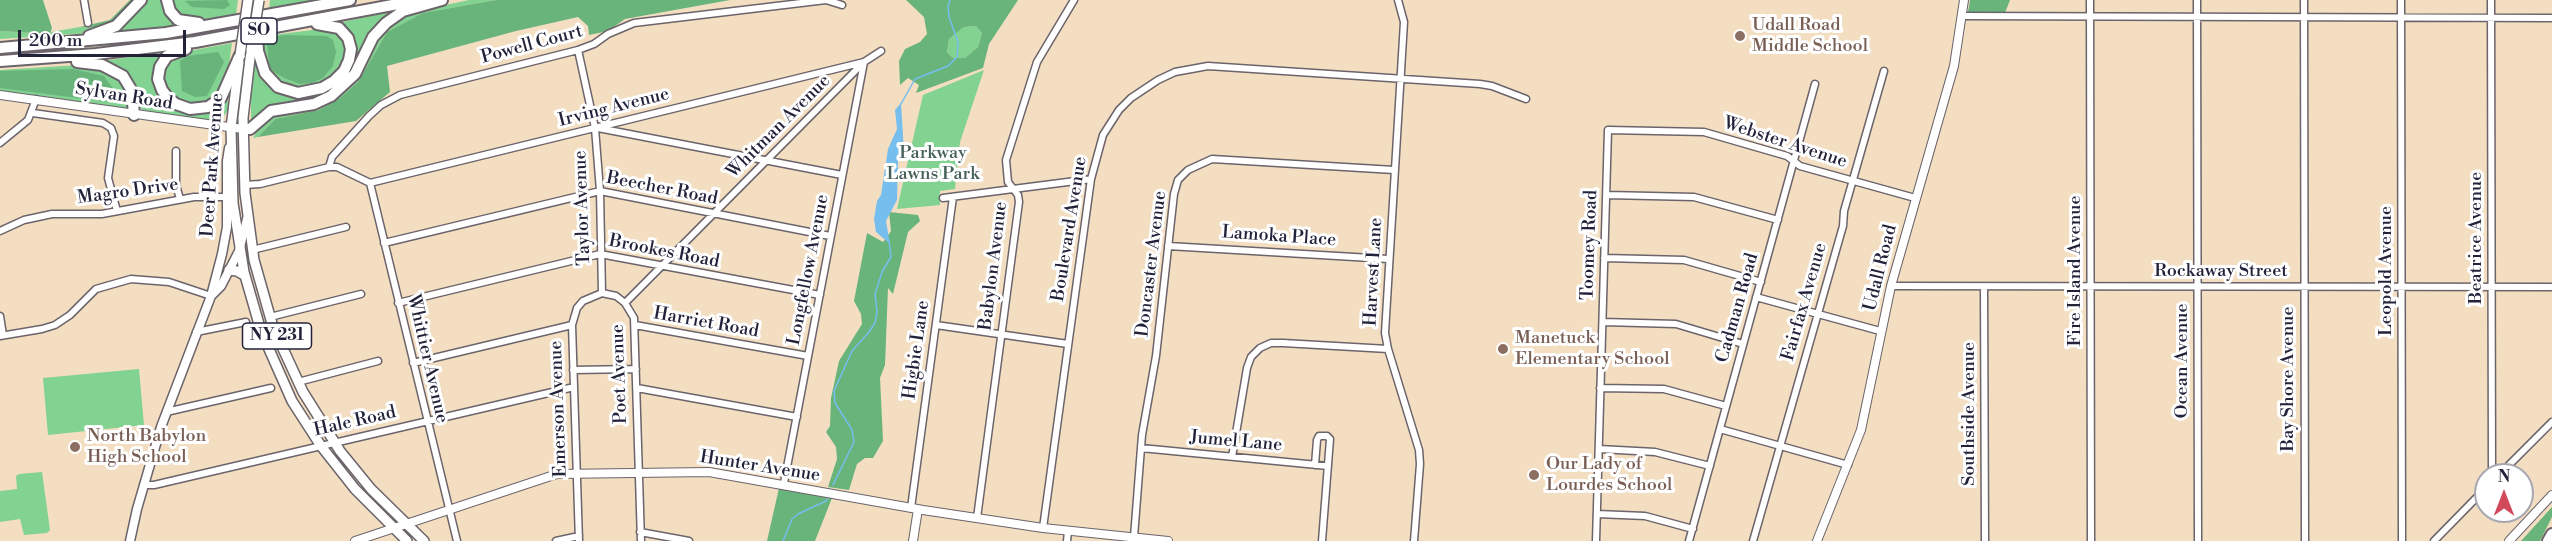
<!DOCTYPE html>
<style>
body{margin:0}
#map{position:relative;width:2552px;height:541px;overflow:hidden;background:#f3dec1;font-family:"Libre Bodoni",serif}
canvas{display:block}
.north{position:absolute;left:2474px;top:463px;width:60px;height:60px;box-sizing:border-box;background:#fff;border:2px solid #a7a7b1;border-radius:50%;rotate:0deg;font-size:16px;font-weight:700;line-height:24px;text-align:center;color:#22223b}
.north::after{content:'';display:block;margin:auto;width:21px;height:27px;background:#d1495b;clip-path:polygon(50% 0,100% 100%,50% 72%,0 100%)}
.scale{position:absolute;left:18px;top:30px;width:168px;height:27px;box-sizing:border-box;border:3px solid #22223b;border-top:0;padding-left:8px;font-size:18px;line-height:21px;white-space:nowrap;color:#22223b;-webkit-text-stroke:4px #fff;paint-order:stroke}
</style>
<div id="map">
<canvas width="2552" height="541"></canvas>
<div class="north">N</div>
<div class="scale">200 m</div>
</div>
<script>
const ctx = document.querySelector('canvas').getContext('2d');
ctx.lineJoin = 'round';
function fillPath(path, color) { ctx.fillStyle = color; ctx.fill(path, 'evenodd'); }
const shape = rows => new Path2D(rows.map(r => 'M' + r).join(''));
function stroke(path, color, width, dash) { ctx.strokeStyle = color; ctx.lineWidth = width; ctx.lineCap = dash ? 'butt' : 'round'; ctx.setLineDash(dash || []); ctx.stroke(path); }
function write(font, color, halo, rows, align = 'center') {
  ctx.font = font + ' "Libre Bodoni",serif'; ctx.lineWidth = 6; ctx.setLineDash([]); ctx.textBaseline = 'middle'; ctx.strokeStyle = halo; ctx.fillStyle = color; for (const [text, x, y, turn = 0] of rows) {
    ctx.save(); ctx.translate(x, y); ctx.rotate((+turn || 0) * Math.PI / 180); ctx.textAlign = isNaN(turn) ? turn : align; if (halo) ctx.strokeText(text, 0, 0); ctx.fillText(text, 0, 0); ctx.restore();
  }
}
const green = shape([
 [146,0,164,0,178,26,111,35],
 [170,0,238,0,236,15,196,22,176,15],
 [270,0,312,0,269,12],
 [469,0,496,0,424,13,387,32,358,82,340,98,319,110,275,119,258,137,253,138,259,127,275,114,336,97,381,33,407,13],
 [397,10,355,71,325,97,258,115,252,122,251,120,251,87,255,55,265,79,311,95,353,60,338,23],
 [125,17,91,33,0,39,0,31,50,34,51,32,80,27,97,28],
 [976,26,982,33,978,47,965,58,953,58,947,52,949,39,964,27],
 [320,29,341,33,346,42,347,59,333,79,308,90,282,86,267,67,263,55,265,36],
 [232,43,227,79,213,102,188,105,173,99,162,79,166,61,183,52],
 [168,52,156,72,179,110,226,98,228,102,228,110,221,120,218,118,214,122,145,112,138,106,136,94,102,61],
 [79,65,113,73,126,85,131,103,126,108,121,109,0,93,0,70],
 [984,70,960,142,955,189,940,191,940,205,897,209,923,95],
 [139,369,144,425,48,435,43,378],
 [42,472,50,530,47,533,24,535,20,519,0,522,0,491,17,489,16,476,19,474]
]);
const forest = shape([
 [0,0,43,0,52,28,50,34,0,31],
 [130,0,134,0,115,21,97,28,80,27,110,20],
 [227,0,230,5,224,9,192,7,185,1],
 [496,0,730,0,625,19,608,31,589,35,588,26,578,17,516,31,387,66,390,92,356,121,258,137,275,119,319,110,340,98,358,82,387,32,423,13],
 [906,0,1018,0,989,44,983,68,916,93,919,85,908,78,900,85,899,61,905,49,920,42,927,34,924,17],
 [976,26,982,33,978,47,965,58,953,58,947,52,949,39,964,27],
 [1970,0,2010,0,2005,13,1968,12],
 [284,35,327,36,333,40,336,52,333,66,323,78,312,83,300,84,284,78,269,69,267,39],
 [218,52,224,62,207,96,195,97,182,91,180,61,187,56],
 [73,69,104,76,124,104,0,88,0,71],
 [889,212,918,215,920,221,908,232,893,294,888,288,885,365,880,378,883,441,873,458,865,458,857,464,849,490,828,487,837,459,836,447,826,432,830,426,831,398,839,361,862,324,861,314,854,301,867,233,883,242,891,231],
 [779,488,832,498,815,541,767,541],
 [2552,507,2552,517,2540,541,2521,541]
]);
const water = shape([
 [901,103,904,152,898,161,897,200,886,221,890,244,876,232,874,219,877,201,881,195,888,149,897,129,895,110]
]);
const stream = shape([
 [901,104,915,79,948,66,957,57,958,42,949,17,948,6,950,0],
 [833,485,854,442,852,430,835,403,834,391,852,351,869,332,875,323,877,312,875,294,882,272,891,257,889,241],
 [783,541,792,519,798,514,826,501,828,497]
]);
const minor = shape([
 [84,0,88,23],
 [1398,0,1404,22,1385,333,1388,349,1419,450,1420,464,1414,541],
 [2090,0,2091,541],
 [2197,0,2198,541],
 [2304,0,2305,541],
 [2401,0,2402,541],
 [2491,0,2492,475],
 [1962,16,2552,18],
 [578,50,595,128,600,191,602,293],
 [33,113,103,123,111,128,114,136,108,178,117,211],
 [598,128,842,175],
 [0,143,28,120,36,99],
 [176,151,176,185,180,199],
 [329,167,332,157,369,116,381,105,400,95,578,50,594,44,608,34,634,23,826,0,842,5],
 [370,183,864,62,784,483],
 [370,183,457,541],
 [244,185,260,184,329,167,337,167,370,183],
 [1607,195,1694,197,1778,220],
 [943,198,1091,179],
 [0,231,24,220,52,214,102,214,194,197,227,197],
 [384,243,600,191,830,236],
 [1168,246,1388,259],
 [252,250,346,227],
 [1604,258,1684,260,1761,282],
 [1891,286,2552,287],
 [1984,287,1985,541],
 [1756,297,1880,331],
 [398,303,600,254,820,295],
 [625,303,864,62,881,51],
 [0,316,3,335],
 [270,317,361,294],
 [1603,322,1676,324,1743,344],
 [635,325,808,356],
 [936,325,1068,344],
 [196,332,246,322],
 [0,336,42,329,55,325,70,315,96,289,131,279,169,282,211,296],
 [413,363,572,325],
 [573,370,636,369],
 [298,382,378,361],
 [637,388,797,417],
 [1600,388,1664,389,1726,406],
 [166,412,271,388],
 [1720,429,1848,465],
 [1141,448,1328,466],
 [1599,449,1655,452,1710,466],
 [1232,457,1247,368,1251,357,1260,348,1271,343,1283,343,1388,349],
 [1315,465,1317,440,1319,436,1327,436,1330,439,1322,541],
 [2499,475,2552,422],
 [144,485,154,485,574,387],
 [911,508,953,197],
 [1597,514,1645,516,1693,529],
 [977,518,1019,202,1018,195,1008,182,1006,160,1037,62,1074,0],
 [1043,528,1091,179,1103,135,1119,110,1131,98,1158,80,1175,72,1208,66,1480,84,1492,86,1526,99],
 [640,532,689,541],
 [1134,537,1142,435,1156,356,1174,194,1178,180,1188,170,1212,159,1394,170],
 [556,541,579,536],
 [579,541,572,325,577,308,583,301,602,293,616,296,625,303,634,318,641,541],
 [1067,541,1068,531],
 [1596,541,1608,130,1704,132,1787,156,1800,166,1915,198],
 [1689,541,1815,84],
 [1753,541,1843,226,1844,211,1884,71],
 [2434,541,2486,488]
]);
const tertiary = shape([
 [0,95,243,129],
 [355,541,557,474,709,472,923,510,1043,528,1168,541],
 [913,541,918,509],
 [1817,541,1861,430,1891,286,1954,66,1964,0],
 [2509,541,2552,495]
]);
const secondary = shape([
 [211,296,221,286,239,251,247,219],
 [130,541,137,509,161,427,211,296,222,254,227,227,227,161,229,148]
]);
const primary = shape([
 [251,50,243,118,245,193,254,260,273,327,303,392,340,451,371,489,424,541],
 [239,62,231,128,233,203,244,272,261,331,292,401,321,446,355,489,407,541],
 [229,270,237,271,244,275]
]);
const motorway = shape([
 [167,0,170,11,178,20,199,23],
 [89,36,116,26,141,0],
 [0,48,166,33,350,0],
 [186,49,167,56,160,67,158,79,162,90,168,98,176,104,190,109,208,107,221,98,240,55],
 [258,51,265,73,278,87,298,93,322,88,334,81,344,71,349,60,351,49,348,38,339,28,317,24],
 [0,61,96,54,195,42,419,0],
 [77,62,102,65,123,76,132,91,134,115],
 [243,129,250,129,271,111,314,104,331,96,355,74,373,37,386,23,403,11,442,0],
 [2548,541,2552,534]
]);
const primaryBridge = shape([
 [251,50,259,0],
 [240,55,248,0]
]);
const motorwayBridge = shape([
 [256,22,258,51]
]);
const markers = [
 [1740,36,6,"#8d6e63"],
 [1503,349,6,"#8d6e63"],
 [75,447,6,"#8d6e63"],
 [1534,475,6,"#8d6e63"]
];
const shields = [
 [259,31,36],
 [277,336,69]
];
const shieldNames = [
 ["SO",259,31],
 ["NY 231",277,336]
];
const educationNames = [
 ["Udall Road",1752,26],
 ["Middle School",1752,47],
 ["Manetuck",1515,339],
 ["Elementary School",1515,360],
 ["North Babylon",87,437],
 ["High School",87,458],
 ["Our Lady of",1546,465],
 ["Lourdes School",1546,486]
];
const streetNames = [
 ["Powell Court",532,45,-15],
 ["Sylvan Road",124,97,9],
 ["Irving Avenue",614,108,-14],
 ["Whitman Avenue",779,127,-45],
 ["Webster Avenue",1785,143,18],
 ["Deer Park Avenue",213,165,-86],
 ["Beecher Road",662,189,11],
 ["Magro Drive",128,192,-8],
 ["Taylor Avenue",583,208,-92],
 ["Boulevard Avenue",1070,229,-81],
 ["Lamoka Place",1279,237,4],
 ["Beatrice Avenue",2477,238,-90],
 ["Toomey Road",1590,245,-88],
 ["Brookes Road",664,252,11],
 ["Doncaster Avenue",1152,264,-83],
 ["Babylon Avenue",994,266,-83],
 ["Udall Road",1881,268,-76],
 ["Longfellow Avenue",809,270,-79],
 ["Fire Island Avenue",2076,271,-90],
 ["Leopold Avenue",2387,271,-90],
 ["Harvest Lane",1374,272,-87],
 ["Rockaway Street",2221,272],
 ["Fairfax Avenue",1805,302,-74],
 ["Cadman Road",1738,308,-74],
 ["Harriet Road",706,323,10],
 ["Higbie Lane",917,350,-82],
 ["Whittier Avenue",427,359,77],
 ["Ocean Avenue",2183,361,-90],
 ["Poet Avenue",620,374,-92],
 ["Bay Shore Avenue",2289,379,-90],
 ["Emerson Avenue",559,409,-92],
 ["Southside Avenue",1970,414,-90],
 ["Hale Road",355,422,-13],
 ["Jumel Lane",1236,442,5],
 ["Hunter Avenue",760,467,9]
];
const parkNames = [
 ["Parkway",933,154],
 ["Lawns Park",933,175]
];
fillPath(green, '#82d291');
fillPath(forest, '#69b47b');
fillPath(water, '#76beee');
stroke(stream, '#76beee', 1.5);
stroke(minor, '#6b646a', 9);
stroke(tertiary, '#6b646a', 10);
stroke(secondary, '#6b646a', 11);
stroke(primary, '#6b646a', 12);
stroke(motorway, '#6b646a', 14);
stroke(minor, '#fff', 6);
stroke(tertiary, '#fff', 8);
stroke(secondary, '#fff', 8);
stroke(primary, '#fff', 9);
stroke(motorway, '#fff', 10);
stroke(primaryBridge, '#6b646a', 12, []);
stroke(motorwayBridge, '#6b646a', 14, []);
stroke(primaryBridge, '#fff', 9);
stroke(motorwayBridge, '#fff', 10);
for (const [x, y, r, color] of markers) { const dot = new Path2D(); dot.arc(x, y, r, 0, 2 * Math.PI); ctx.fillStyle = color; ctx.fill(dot); stroke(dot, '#fff', 2); }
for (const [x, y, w] of shields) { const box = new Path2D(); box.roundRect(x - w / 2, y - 13, w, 26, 4.5); ctx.fillStyle = '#fff'; ctx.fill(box); stroke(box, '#22223b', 1.5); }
write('bold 16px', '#22223b', null, shieldNames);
write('18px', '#785e54', '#fff', educationNames, 'left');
write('18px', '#22223b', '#fff', streetNames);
write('18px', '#446059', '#fff', parkNames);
</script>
